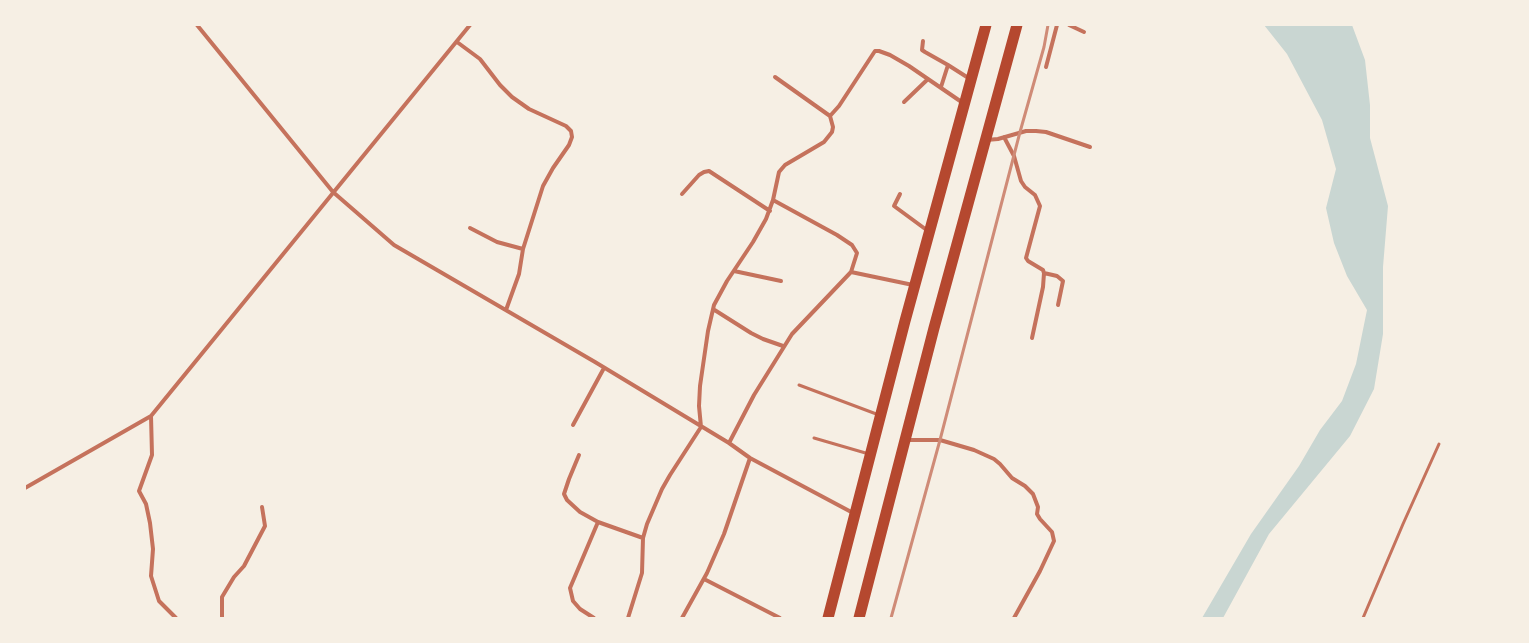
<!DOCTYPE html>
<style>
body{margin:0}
#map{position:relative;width:1529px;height:643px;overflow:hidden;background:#f6efe4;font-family:"Archivo Narrow",sans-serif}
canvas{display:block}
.frame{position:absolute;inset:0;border:26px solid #f6efe4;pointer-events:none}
</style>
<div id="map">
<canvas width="1529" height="643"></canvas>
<div class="frame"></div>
</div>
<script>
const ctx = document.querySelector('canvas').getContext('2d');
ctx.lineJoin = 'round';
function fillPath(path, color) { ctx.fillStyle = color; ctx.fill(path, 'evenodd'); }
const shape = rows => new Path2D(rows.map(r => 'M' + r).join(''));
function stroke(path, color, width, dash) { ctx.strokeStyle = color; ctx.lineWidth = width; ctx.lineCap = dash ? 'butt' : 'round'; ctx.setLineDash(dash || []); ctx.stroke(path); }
const water = shape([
 [1264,25,1352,25,1365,60,1370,105,1370,138,1388,206,1383,267,1383,334,1374,389,1350,436,1269,534,1223,618,1202,618,1251,534,1299,466,1320,430,1342,401,1356,364,1367,310,1347,276,1334,243,1326,208,1336,169,1322,120,1287,54]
]);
const service = shape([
 [799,385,879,415],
 [814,438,869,454],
 [1363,618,1403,524,1439,444]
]);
const minor = shape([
 [197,25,333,192,394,245,595,362,729,443,750,458,855,514],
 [1069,25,1084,32],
 [923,41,922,50,925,52,948,65],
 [457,42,480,59,500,85,512,97,529,109,566,126,571,131,572,137,569,145,553,168,543,186,523,249,497,242,470,228],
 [1046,67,1057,25],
 [941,87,948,65,970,79],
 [904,102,928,79],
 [830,116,839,106,873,54,875,51,879,51,890,55,909,66,963,103],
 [1004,137,1014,156,1021,181,1025,187,1035,195,1040,206,1026,258,1028,261,1043,270,1044,273,1043,287,1032,338],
 [986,140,998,139,1026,131,1036,131,1046,132,1090,147],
 [682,194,699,175,704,172,709,171,770,211],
 [900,194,894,206,928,231],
 [773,200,837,235,852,245,857,253,851,272],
 [734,271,781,281],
 [1044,273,1057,276,1063,281,1058,305],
 [713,309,751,333,763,339,783,346],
 [506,310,519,274,523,249],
 [151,416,152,455,139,491,146,504,150,523,153,549,151,576,159,601,176,618],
 [573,425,604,368],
 [907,440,940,440,974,450,994,459,1000,464,1012,478,1025,486,1033,494,1038,507,1037,514,1040,519,1052,532,1054,541,1040,571,1014,618],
 [729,443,754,395,792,334,851,272,913,285],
 [579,455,569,479,564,494,567,500,580,512,598,522,643,538],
 [25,488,151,416,470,25],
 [704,579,780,618],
 [222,618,222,597,234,577,244,566,265,526,262,507],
 [594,618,580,609,573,601,570,588,598,522],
 [628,618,642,573,643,538,647,524,662,489,670,475,701,427,699,406,700,386,708,331,714,305,727,281,753,242,766,219,773,200,779,172,785,165,824,142,832,132,833,127,830,116,775,77],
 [682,618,707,573,724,534,750,458]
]);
const trunk = shape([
 [828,618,905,321,986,25],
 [859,618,934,328,1017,25]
]);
const rail = shape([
 [891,618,940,440,1020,132,1044,47,1048,25]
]);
fillPath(water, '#c9d6d2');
stroke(service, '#c5725c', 3);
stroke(minor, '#c5725c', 4);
stroke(trunk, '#b5482f', 11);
stroke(rail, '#cf8b77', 3);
</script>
